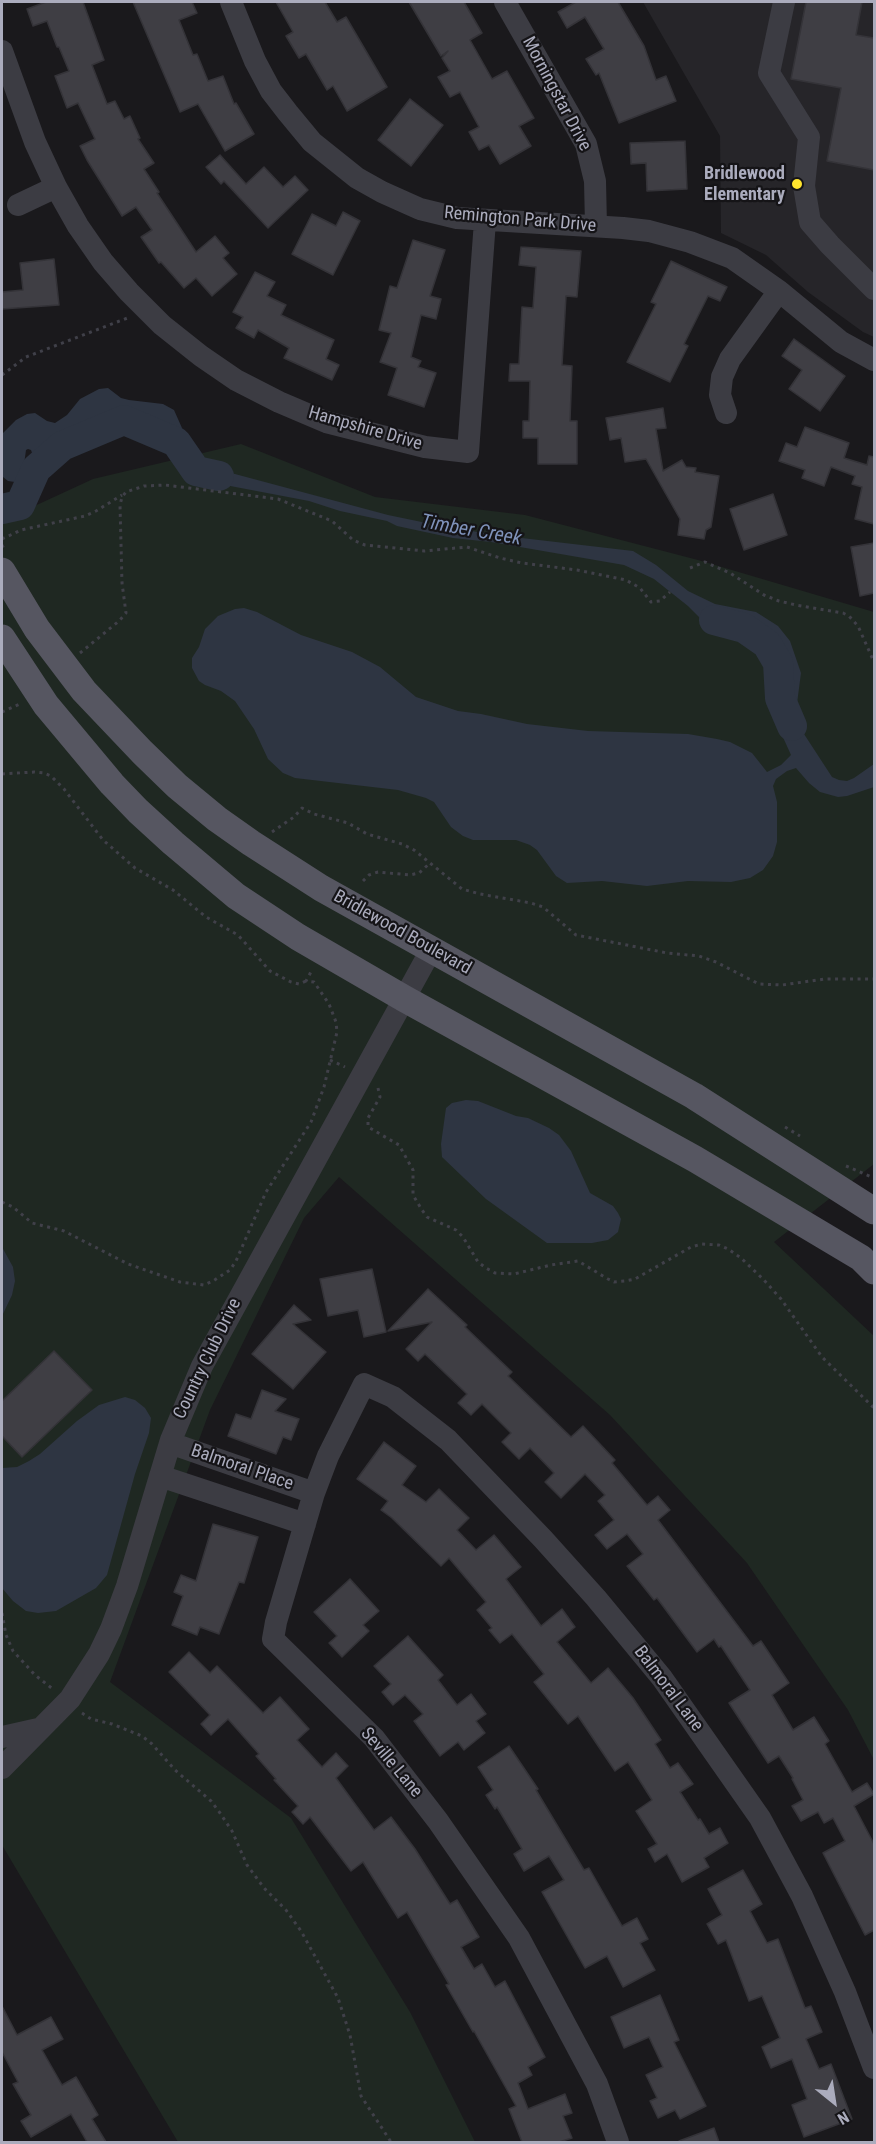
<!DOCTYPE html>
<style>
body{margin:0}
#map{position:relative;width:876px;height:2144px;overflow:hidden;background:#1a191c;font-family:"Roboto Condensed",sans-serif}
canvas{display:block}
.frame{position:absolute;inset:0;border:3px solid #abacbd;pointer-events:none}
.north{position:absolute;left:804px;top:2072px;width:60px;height:60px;-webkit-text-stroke:4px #151417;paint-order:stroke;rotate:150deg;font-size:16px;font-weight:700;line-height:24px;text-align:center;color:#abacbd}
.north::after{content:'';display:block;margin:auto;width:21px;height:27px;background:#abacbd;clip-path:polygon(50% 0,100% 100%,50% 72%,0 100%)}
</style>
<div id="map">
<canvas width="876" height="2144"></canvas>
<div class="frame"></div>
<div class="north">N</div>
</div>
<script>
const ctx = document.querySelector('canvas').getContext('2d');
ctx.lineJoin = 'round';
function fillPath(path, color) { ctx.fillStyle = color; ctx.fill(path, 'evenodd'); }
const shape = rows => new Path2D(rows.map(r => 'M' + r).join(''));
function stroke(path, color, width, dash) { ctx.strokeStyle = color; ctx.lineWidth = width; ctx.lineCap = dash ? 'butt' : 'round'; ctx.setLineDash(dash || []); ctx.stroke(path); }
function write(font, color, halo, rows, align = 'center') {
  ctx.font = font + ' "Roboto Condensed",sans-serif'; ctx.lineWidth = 4.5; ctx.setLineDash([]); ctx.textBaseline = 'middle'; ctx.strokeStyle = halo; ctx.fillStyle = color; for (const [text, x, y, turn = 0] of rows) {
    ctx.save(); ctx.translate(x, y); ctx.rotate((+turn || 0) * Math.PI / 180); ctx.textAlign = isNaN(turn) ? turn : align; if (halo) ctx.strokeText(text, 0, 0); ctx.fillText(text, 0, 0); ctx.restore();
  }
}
const built = shape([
 [643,2,874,2,874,337,863,332,808,292,766,255,721,233,720,136]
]);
const green = shape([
 [241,444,375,497,525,515,698,560,874,612,874,1164,774,1242,874,1336,874,1760,848,1710,747,1563,610,1415,339,1177,304,1218,210,1410,110,1682,291,1818,410,2012,475,2142,178,2142,2,1845,2,521,93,479]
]);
const water = shape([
 [108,388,121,398,129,400,163,404,174,410,182,428,187,450,194,462,204,470,220,470,388,515,441,526,496,535,633,551,656,565,688,591,715,604,756,612,778,626,790,641,801,673,796,711,799,722,804,734,832,777,839,780,847,781,854,778,874,764,874,787,847,796,838,797,820,792,809,783,796,768,787,771,776,779,773,786,777,802,777,842,773,856,763,870,750,878,731,882,688,881,647,886,602,881,567,883,556,876,537,850,530,845,516,840,473,840,463,836,451,827,434,802,426,798,398,790,295,778,283,773,268,759,254,729,235,701,221,691,205,685,199,681,192,668,192,658,199,647,205,629,218,616,235,609,244,608,257,612,301,635,352,652,380,667,416,697,458,711,481,714,527,724,588,731,688,734,717,739,730,742,752,753,767,772,781,765,791,755,772,713,774,701,782,686,784,670,781,658,773,647,756,633,707,625,688,606,654,579,624,565,491,542,453,538,397,526,387,521,340,511,309,501,204,481,193,472,183,448,181,444,176,442,153,440,128,435,116,435,109,434,97,423,85,423,80,425,68,439,68,444,73,450,62,460,41,468,36,464,31,450,28,449,26,450,22,479,15,482,8,481,3,477,2,434,16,420,27,414,35,413,47,421,55,423,67,415,80,399,99,389],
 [466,1100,478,1101,516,1116,528,1118,549,1128,559,1135,571,1151,590,1193,613,1206,618,1213,621,1219,618,1232,608,1240,592,1243,547,1243,486,1199,442,1157,441,1144,446,1108,452,1103],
 [2,1247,13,1267,15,1281,12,1295,2,1316],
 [125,1397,135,1400,145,1408,151,1418,149,1433,135,1474,107,1575,96,1588,56,1611,38,1613,26,1611,13,1601,2,1588,2,1468,17,1467,29,1461,40,1454,77,1421,99,1405]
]);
const river = shape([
 [2,509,20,505,36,469,62,446,124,420,176,442,196,471,219,476],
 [714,620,744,628,767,644,778,663,780,698,792,726]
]);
const building = shape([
 [46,2,83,2,104,60,92,65,107,104,115,101,124,119,130,116,140,138,138,139,154,163,144,169,159,192,157,193,196,252,215,236,229,253,223,258,237,274,212,296,196,278,184,288,161,262,159,263,141,237,152,230,136,207,122,216,87,160,80,146,95,139,78,103,67,108,55,76,69,71,59,47,57,47,47,21,33,26,27,9,46,2],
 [133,2,192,2,197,13,179,20,193,55,197,54,208,81,223,76,234,104,236,103,254,134,225,151,198,104,180,112,133,2],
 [276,2,325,2,337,22,346,17,387,87,347,111,333,86,327,90,306,54,299,58,286,36,293,32,276,2],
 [409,2,464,2,482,33,470,40,492,79,507,71,534,118,519,126,531,146,500,164,489,145,479,150,469,132,479,127,460,92,450,97,438,77,450,71,442,58,448,51,441,56,409,2],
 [576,2,618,2,644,46,656,80,666,76,676,101,619,123,599,73,596,75,586,59,604,49,585,17,567,28,558,12,576,2],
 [806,2,862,2,856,35,874,38,874,170,827,161,841,88,791,79,806,2],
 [410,99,443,125,411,166,378,140,410,99],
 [685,141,687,189,647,191,646,163,631,164,630,143,685,141],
 [220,155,246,184,264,167,283,187,295,176,308,190,268,228,224,181,221,184,206,167,220,155],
 [343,212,360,221,333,275,292,254,312,214,336,226,343,212],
 [413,240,445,250,430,296,441,299,436,319,421,315,411,357,421,361,418,367,436,373,424,407,388,395,397,368,380,362,391,333,379,330,390,286,397,288,413,240],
 [521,247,581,251,577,297,566,296,562,365,572,366,570,421,577,421,577,464,538,464,538,438,523,438,523,421,529,421,530,381,509,381,510,364,519,364,522,307,533,308,536,267,519,265,521,247],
 [54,259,59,305,2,309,2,292,23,290,20,263,54,259],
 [671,261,727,287,720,301,708,296,684,344,688,346,670,382,627,362,656,304,651,302,671,261],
 [255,272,275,282,267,296,286,305,281,315,334,340,326,359,339,365,332,380,284,358,289,348,258,330,254,338,236,328,243,317,233,312,255,272],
 [794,339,845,376,820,411,789,389,802,370,782,356,794,339],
 [663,408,666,428,656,429,663,471,682,460,686,467,696,468,695,472,719,476,711,527,706,530,704,539,678,535,680,519,646,459,625,462,621,438,610,440,606,418,663,408],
 [805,427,849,443,844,458,867,465,869,456,874,457,874,524,855,519,862,487,852,484,855,476,831,467,824,486,802,478,805,470,779,461,786,443,797,447,805,427],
 [773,494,787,535,744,550,730,509,773,494],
 [874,543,874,593,860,596,851,547,874,543],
 [372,1269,386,1332,364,1337,358,1310,328,1316,320,1279,372,1269],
 [428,1289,467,1325,465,1327,512,1372,508,1376,571,1437,583,1426,615,1460,612,1463,647,1505,658,1496,670,1510,658,1520,753,1646,761,1641,789,1683,772,1695,793,1730,814,1717,829,1741,825,1744,852,1792,867,1783,874,1794,854,1806,874,1844,874,1930,865,1935,823,1853,845,1841,833,1818,824,1823,818,1812,801,1821,792,1806,803,1800,792,1779,793,1778,779,1756,768,1763,729,1703,750,1690,721,1646,719,1647,714,1639,697,1652,657,1598,654,1600,627,1566,643,1554,627,1534,607,1549,595,1535,614,1520,598,1501,605,1495,585,1474,561,1498,545,1482,554,1473,530,1448,519,1459,502,1442,511,1433,482,1404,471,1415,458,1403,467,1394,425,1354,418,1361,406,1349,432,1322,388,1331,428,1289],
 [294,1305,311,1320,293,1324,326,1352,293,1389,252,1354,294,1305],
 [54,1351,92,1390,22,1457,2,1436,2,1401,54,1351],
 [262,1390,286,1399,275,1411,299,1419,291,1440,283,1437,276,1454,228,1436,236,1414,251,1419,262,1390],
 [384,1442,416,1466,402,1485,426,1502,439,1489,469,1518,457,1530,476,1550,494,1535,521,1567,506,1579,541,1626,562,1609,575,1627,557,1642,591,1683,608,1668,633,1698,661,1740,655,1744,670,1768,678,1763,693,1784,680,1792,698,1820,700,1819,709,1834,720,1828,728,1843,704,1858,709,1867,682,1882,667,1854,655,1862,648,1849,657,1844,636,1811,652,1800,628,1762,615,1771,578,1716,568,1724,534,1682,544,1674,512,1634,500,1643,489,1630,492,1628,477,1610,486,1602,449,1558,441,1566,392,1518,381,1510,388,1501,357,1479,384,1442],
 [213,1524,258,1537,244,1583,239,1582,219,1634,200,1627,197,1635,172,1625,183,1596,174,1592,181,1575,196,1581,213,1524],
 [350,1579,379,1611,363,1625,369,1631,342,1657,329,1643,337,1636,314,1612,350,1579],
 [408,1636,443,1675,438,1680,457,1705,471,1694,486,1714,476,1721,485,1733,464,1750,458,1742,440,1756,414,1721,423,1714,405,1695,393,1705,382,1692,391,1684,374,1666,408,1636],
 [189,1652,210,1673,217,1666,263,1713,280,1697,309,1729,297,1740,322,1767,336,1753,348,1766,336,1778,374,1830,391,1817,415,1849,450,1904,457,1900,479,1937,461,1947,474,1969,482,1964,495,1987,505,1981,545,2057,528,2067,532,2075,518,2083,528,2109,565,2094,572,2113,563,2116,572,2138,559,2142,522,2142,509,2109,516,2106,474,2031,473,2032,446,1985,449,1984,407,1912,398,1918,363,1862,351,1871,310,1817,303,1824,292,1812,298,1806,274,1780,276,1779,256,1756,259,1754,228,1719,211,1735,201,1724,210,1715,169,1672,189,1652],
 [509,1746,538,1789,536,1790,584,1870,589,1868,622,1926,637,1918,648,1939,640,1943,655,1970,623,1987,607,1956,585,1968,542,1892,564,1880,549,1856,524,1871,514,1854,522,1849,497,1807,495,1809,486,1795,493,1790,478,1767,509,1746],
 [743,1870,762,1904,750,1911,767,1943,778,1939,805,2008,811,2006,822,2032,806,2039,819,2069,831,2064,852,2119,804,2137,792,2105,807,2099,792,2059,771,2068,762,2047,780,2038,762,1996,749,2001,726,1940,718,1944,707,1924,722,1915,708,1889,743,1870],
 [660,1995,679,2040,674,2042,706,2106,680,2119,675,2110,658,2118,650,2101,657,2098,646,2075,663,2067,649,2037,624,2048,611,2017,660,1995],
 [2,2006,17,2035,51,2017,63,2039,42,2050,62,2085,76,2077,98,2115,92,2119,106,2142,87,2142,71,2114,31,2137,21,2121,31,2115,13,2084,18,2082,2,2052,2,2006],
 [714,2128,719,2142,680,2142,679,2141,714,2128]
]);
const path = shape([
 [2,375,26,357,130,317],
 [2,539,21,530,85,516,96,511,122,495],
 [2,545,5,551],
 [690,568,705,562,730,573,764,595,779,601,796,605,843,613,849,616,858,626,874,662],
 [80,653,119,621,126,613,122,583,120,505,122,497,126,492,144,486,165,485,278,499,332,521,353,540,365,545,424,551,467,547,500,558,522,563,577,570,626,580,640,588,651,602,660,601,670,592],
 [2,712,20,704],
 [2,774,34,772,44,773,51,776,64,789,103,840,135,868,173,890,206,917,238,935,270,971,291,982,299,984,306,981],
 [272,832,294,817,302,808,314,814,348,823,367,834,402,844,414,850,462,889,480,894,531,903,543,907,576,935,667,953,699,956,716,962,759,984,782,985,825,979,874,979],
 [363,881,369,875,378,872,410,875,419,873,430,863],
 [330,1060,345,1067],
 [378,1088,380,1097,368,1118,368,1127,399,1145,413,1170,413,1195,422,1210,427,1217,456,1230,463,1237,478,1262,486,1268,495,1273,514,1274,551,1265,578,1261,608,1279,614,1282,625,1281,635,1279,691,1247,702,1244,719,1245,728,1249,741,1258,763,1279,781,1299,822,1357,874,1408],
 [785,1127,800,1136],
 [846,1166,874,1178],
 [2,1202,13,1207,32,1223,64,1231,128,1264,180,1282,204,1285,213,1281,230,1270,236,1261,266,1192,311,1122,324,1087,337,1032,336,1022,329,1004,314,982,306,981,312,970],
 [2,1613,6,1635,13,1651,35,1675,54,1690],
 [82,1713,91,1719,112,1724,142,1736,152,1744,175,1770,211,1801,220,1813,232,1831,247,1865,264,1888,286,1910,301,1931,338,1998,350,2035,361,2096,391,2142]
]);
const minor = shape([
 [231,2,255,61,271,91,288,113,312,142,357,178,382,192,420,209,457,218,623,228,649,231,690,242,732,258,779,291,841,342,874,360],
 [505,2,586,144,595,181,596,226],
 [784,2,769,73,809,137,804,186,810,222,830,245,874,289],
 [2,51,35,142,56,187,78,226,103,262,129,292,162,325,201,356,236,380,279,402,326,422,425,447,468,452,485,221],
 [18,205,56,187],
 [726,413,720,395,722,377,730,359,779,291],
 [170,1443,314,1493],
 [160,1476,305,1524],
 [2,1737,38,1729],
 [2,1768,70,1699,99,1654,111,1629,127,1586,171,1440,202,1366,431,950],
 [618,2142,597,2084,519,1938,438,1821,374,1738,273,1639,276,1622,314,1493,328,1456,364,1384,393,1397,448,1440,543,1539,596,1598,662,1678,760,1818,802,1896,845,1992,874,2068]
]);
const major = shape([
 [2,571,37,629,84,691,142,752,177,786,217,819,251,843,321,888,694,1096,874,1211],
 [2,638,46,705,112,784,138,811,173,843,236,896,298,937,405,999,695,1159,861,1258,874,1271]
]);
const markers = [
 [797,184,6,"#ffe42e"]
];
const streetNames = [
 ["Morningstar Drive",556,94,62],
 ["Remington Park Drive",520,220,5],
 ["Hampshire Drive",365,429,16],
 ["Bridlewood Boulevard",402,933,29],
 ["Country Club Drive",208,1359,-64],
 ["Balmoral Place",242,1468,19],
 ["Balmoral Lane",668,1689,53],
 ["Seville Lane",391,1763,50]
];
const poiNames = [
 ["Bridlewood",785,174],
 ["Elementary",785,195]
];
const waterNames = [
 ["Timber Creek",471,531,10]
];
fillPath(built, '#262529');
fillPath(green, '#1f2822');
fillPath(water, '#2e3542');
stroke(river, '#2e3542', 30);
fillPath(building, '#3f3e44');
stroke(building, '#343338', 1.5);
stroke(path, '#404049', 3, [3, 4.5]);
stroke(minor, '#3c3c43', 22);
stroke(major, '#565661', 27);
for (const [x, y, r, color] of markers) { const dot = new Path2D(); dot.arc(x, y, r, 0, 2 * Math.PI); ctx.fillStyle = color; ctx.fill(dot); stroke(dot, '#151417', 2); }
write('18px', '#abacbd', '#151417', streetNames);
write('bold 18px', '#abacbd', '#151417', poiNames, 'right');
write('italic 20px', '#7f92ba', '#151417', waterNames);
</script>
